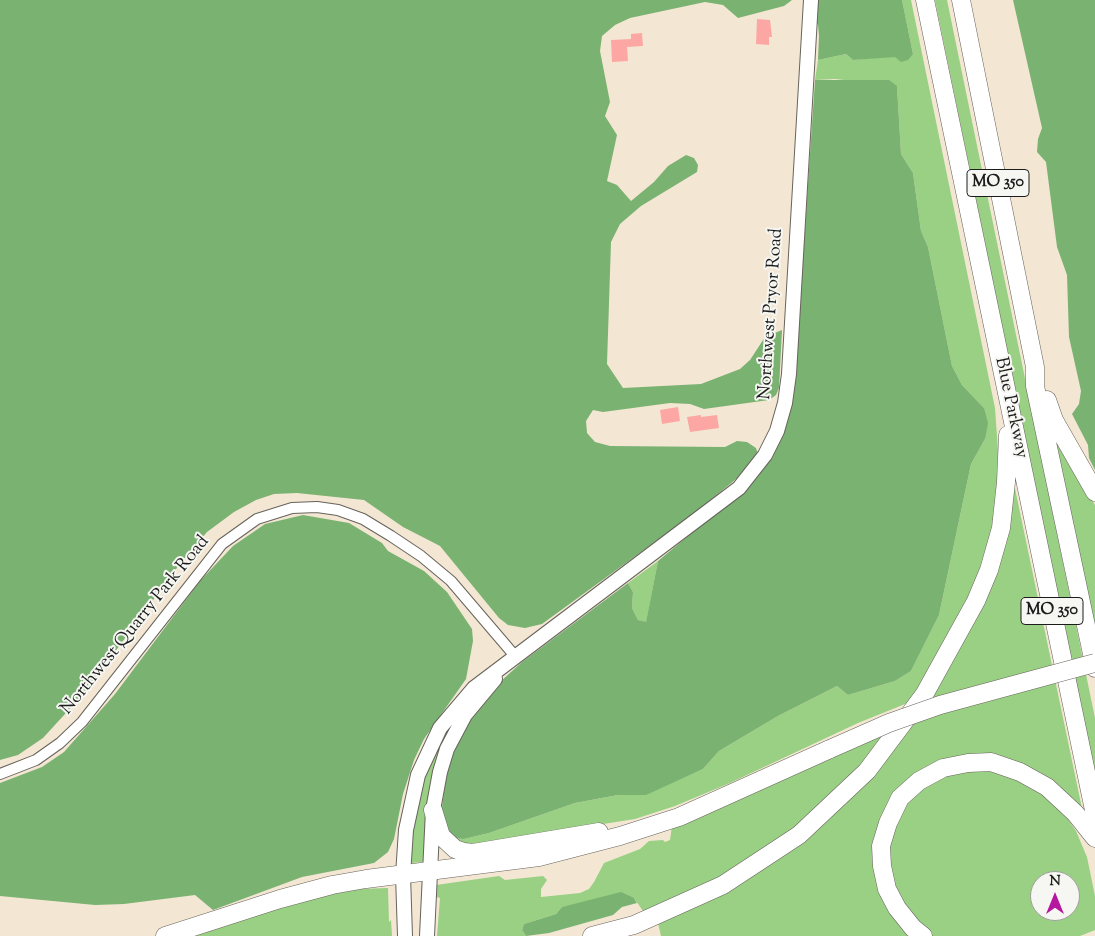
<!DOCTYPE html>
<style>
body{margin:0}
#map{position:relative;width:1095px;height:936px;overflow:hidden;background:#f3e7d3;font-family:"Sorts Mill Goudy",serif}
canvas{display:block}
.north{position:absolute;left:1030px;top:871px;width:50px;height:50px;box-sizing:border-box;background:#f6f6f2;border:1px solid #9f9f9c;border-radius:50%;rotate:0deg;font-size:14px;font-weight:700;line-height:20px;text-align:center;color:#1c1c1c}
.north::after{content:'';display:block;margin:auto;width:18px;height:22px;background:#b5179e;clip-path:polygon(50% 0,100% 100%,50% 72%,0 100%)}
</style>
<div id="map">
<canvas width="1095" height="936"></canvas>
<div class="north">N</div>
</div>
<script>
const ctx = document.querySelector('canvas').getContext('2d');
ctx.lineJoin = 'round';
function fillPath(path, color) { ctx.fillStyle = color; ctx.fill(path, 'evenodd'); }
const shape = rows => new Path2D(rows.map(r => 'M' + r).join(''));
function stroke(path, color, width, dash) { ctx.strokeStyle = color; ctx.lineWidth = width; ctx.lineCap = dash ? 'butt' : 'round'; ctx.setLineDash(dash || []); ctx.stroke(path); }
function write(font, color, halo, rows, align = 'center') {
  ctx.font = font + ' "Sorts Mill Goudy",serif'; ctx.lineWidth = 4; ctx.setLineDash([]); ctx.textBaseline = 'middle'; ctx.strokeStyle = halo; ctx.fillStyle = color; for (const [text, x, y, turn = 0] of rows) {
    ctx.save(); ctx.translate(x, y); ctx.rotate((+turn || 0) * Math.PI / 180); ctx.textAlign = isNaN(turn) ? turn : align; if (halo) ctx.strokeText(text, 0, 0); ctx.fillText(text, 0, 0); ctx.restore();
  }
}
const green = shape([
 [902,0,911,0,995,408,998,450,997,509,989,546,967,601,910,702,858,723,730,783,675,806,635,819,463,846,452,838,464,839,489,833,575,803,618,795,646,794,703,769,719,751,778,716,837,686,848,695,895,681,911,671,939,615,971,464,985,439,984,408,962,385,952,366,928,247,921,231,913,173,901,154,897,86,835,79,815,80,818,60,846,54,853,60,913,54],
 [935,0,947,0,1095,718,1095,778],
 [1059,445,1095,505,1095,626,1057,446],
 [1013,479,1084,818,1008,763,909,781,877,884,882,899,910,936,661,936,658,923,847,798,982,596],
 [658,561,646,623,638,620,632,608,633,592,628,583],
 [470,697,431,785,426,806,424,860,422,862,411,863,414,804,437,743],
 [893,726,858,770,788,834,732,871,657,907,643,911,634,898,562,907,556,914,524,924,522,930,526,936,437,936,440,898,436,897,436,885,499,876,505,880,543,876,547,880,541,889,541,897,580,893,589,889,594,882,604,863,640,849,649,841,663,840,665,842,670,840,672,826],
 [983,769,1013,776,1042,794,1067,818,1076,831,1087,857,1095,896,1095,930,1080,936,930,936,901,908,885,861,899,811,919,788,949,773],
 [1040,881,1070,881,1070,911,1040,911],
 [388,888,389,922,391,920,392,936,193,936,310,897,357,889]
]);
const forest = shape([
 [0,0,792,0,784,6,738,18,723,5,705,2,630,18,615,25,602,36,600,51,610,102,605,116,617,135,607,181,617,185,631,201,654,182,668,166,686,155,694,158,698,165,697,172,641,206,620,224,611,242,607,364,623,388,701,384,740,369,750,360,765,337,782,330,779,388,776,395,769,400,704,409,690,404,670,403,603,412,593,410,586,421,587,433,595,442,610,446,725,447,737,441,747,442,756,448,758,454,736,479,696,512,542,624,525,628,508,625,499,618,440,546,403,527,364,500,297,493,274,494,256,500,234,512,207,532,182,561,86,691,43,738,18,755,0,760],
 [815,0,902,0,913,54,908,60,901,62,895,57,853,60,846,54,818,60,819,36,818,25,814,16],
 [1013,0,1095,0,1095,470,1089,458,1088,445,1072,414,1079,404,1081,391,1069,337,1067,275,1057,247,1046,162,1037,152,1038,139,1042,128],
 [815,80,889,80,897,86,901,154,913,173,921,231,928,247,952,366,962,385,984,408,988,423,985,439,971,464,939,615,911,671,895,681,848,695,837,686,778,716,719,751,703,769,646,795,618,795,575,803,489,833,464,839,452,838,446,831,441,814,446,778,453,749,465,726,500,682,522,662,628,583,633,592,632,608,638,620,646,622,658,561,741,492,757,475,796,362],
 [303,515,349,523,382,543,388,551,424,571,447,592,472,629,473,641,466,679,424,739,414,760,403,794,394,839,388,852,374,863,302,877,213,910,195,895,124,904,95,905,0,896,0,783,42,767,64,752,115,694,200,581,233,546,265,524],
 [621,892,634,898,637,903,622,907,613,915,549,933,526,936,522,930,524,924,556,914,562,907]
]);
const building = shape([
 [757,19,770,20,772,37,769,37,769,45,756,44],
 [642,33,643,46,627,47,628,61,612,62,611,40,631,39,631,34],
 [678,407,680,421,662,424,660,410],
 [701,415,701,417,717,415,719,428,690,432,687,417]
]);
const street = shape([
 [0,774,36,760,60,743,82,722,222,544,257,519,292,508,317,507,338,510,363,519,391,536,421,556,451,581,515,656]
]);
const secondary = shape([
 [405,936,403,875,406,830,418,775,440,728,474,688,739,488,765,455,777,431,785,403,789,374,811,0],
 [427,936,433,810,440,772,447,749,465,715,495,679]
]);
const highway = shape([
 [925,0,1095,815],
 [961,0,1035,367,1035,386,1095,668],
 [1047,400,1054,420,1095,492],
 [433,810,441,836,455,849,464,852,473,853,599,832],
 [165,936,280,899,332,885,366,879,539,857,620,836,679,817,830,749],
 [592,936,634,925,723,885,799,835,867,771,924,695,976,601,989,570,1001,528,1006,482,1008,435],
 [923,936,913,928,897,908,887,889,882,866,881,846,888,823,900,798,919,781,943,768,968,763,991,762,1020,772,1047,787,1075,813,1095,838]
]);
const highwayBridge = shape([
 [830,749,889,723,940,705,1095,663]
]);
const shields = [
 [998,183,62],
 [1052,611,62]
];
const shieldNames = [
 ["MO 350",998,183],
 ["MO 350",1052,611]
];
const streetNames = [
 ["Northwest Pryor Road",772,314,-86],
 ["Blue Parkway",1010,408,78],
 ["Northwest Quarry Park Road",136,626,-51]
];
fillPath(green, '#99d083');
fillPath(forest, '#7ab271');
fillPath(building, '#fda7a5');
stroke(street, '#67635c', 12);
stroke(secondary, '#67635c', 16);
stroke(highway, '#67635c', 19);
stroke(street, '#fff', 10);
stroke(secondary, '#fff', 14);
stroke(highway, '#fff', 18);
stroke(highwayBridge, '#67635c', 19, []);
stroke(highwayBridge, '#fff', 18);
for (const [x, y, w] of shields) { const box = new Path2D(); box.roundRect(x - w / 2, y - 13.5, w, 27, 4); ctx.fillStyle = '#f6f6f2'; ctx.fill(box); stroke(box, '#1c1c1c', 1); }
write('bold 16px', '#1c1c1c', null, shieldNames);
write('18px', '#1c1c1c', '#f6f6f2', streetNames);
</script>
